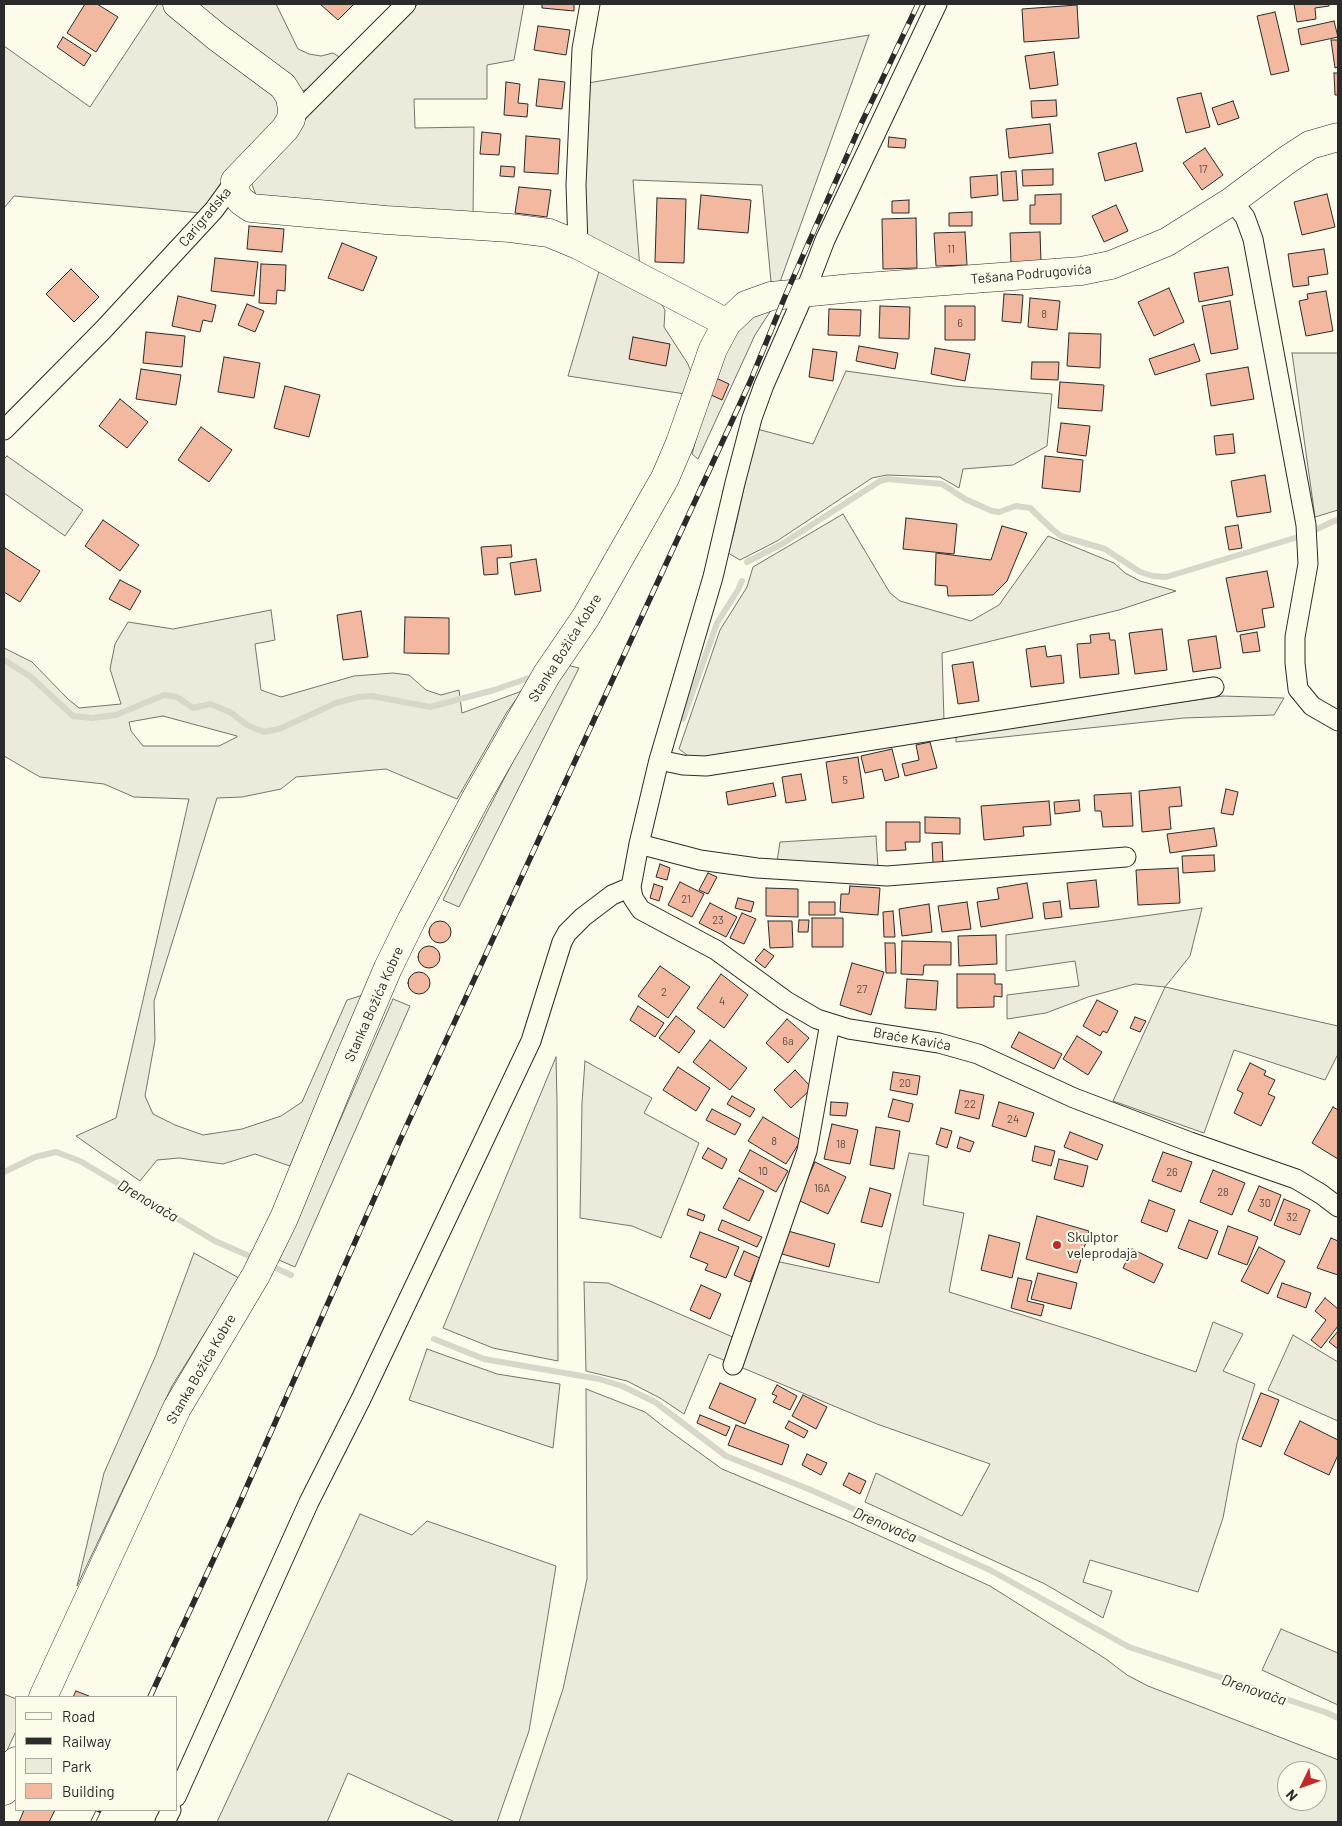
<!DOCTYPE html>
<meta charset="utf-8">
<style>
body{margin:0}
#map{position:relative;width:1342px;height:1826px;overflow:hidden;background:#fdfbea;font-family:Barlow,sans-serif}
canvas{display:block}
.frame{position:absolute;inset:0;border:5px solid #2b2b2b;pointer-events:none}
.legend{position:absolute;left:15px;top:1696px;width:162px;height:115px;box-sizing:border-box;background:#fdfbea;border:1px solid #a9a89e;margin:0;padding:6px 9px;list-style:none;font-size:15px;color:#2b2b2b}
.legend li{display:flex;align-items:center;gap:10px;height:25px}
.legend b{width:25px;border:1px solid #a9a89e}
.north{position:absolute;left:1277px;top:1761px;width:50px;height:50px;box-sizing:border-box;background:#fdfbea;border:1px solid #a9a89e;border-radius:50%;rotate:228deg;font-size:14px;font-weight:700;line-height:20px;text-align:center;color:#2b2b2b}
.north::after{content:'';display:block;margin:auto;width:18px;height:22px;background:#c62828;clip-path:polygon(50% 0,100% 100%,50% 72%,0 100%)}
</style>
<div id="map">
<canvas width="1342" height="1826"></canvas>
<div class="frame"></div>
<ul class="legend">
<li><b style="height:6px;background:#fdfbea"></b>Road</li>
<li><b style="height:6px;background:#2b2b2b"></b>Railway</li>
<li><b style="height:14px;background:#ecebdb"></b>Park</li>
<li><b style="height:14px;background:#f2b8a0"></b>Building</li>
</ul>
<div class="north">N</div>
</div>
<script>
const ctx = document.querySelector('canvas').getContext('2d');
ctx.lineJoin = 'round';
function fillPath(path, color) { ctx.fillStyle = color; ctx.fill(path, 'evenodd'); }
const shape = rows => new Path2D(rows.map(r => 'M' + r).join(''));
function stroke(path, color, width, dash) { ctx.strokeStyle = color; ctx.lineWidth = width; ctx.lineCap = dash ? 'butt' : 'round'; ctx.setLineDash(dash || []); ctx.stroke(path); }
function write(font, color, halo, rows, align = 'center') {
  ctx.font = font + ' Barlow,sans-serif'; ctx.lineWidth = 4; ctx.setLineDash([]); ctx.textBaseline = 'middle'; ctx.strokeStyle = halo; ctx.fillStyle = color; for (const [text, x, y, turn = 0] of rows) {
    ctx.save(); ctx.translate(x, y); ctx.rotate((+turn || 0) * Math.PI / 180); ctx.textAlign = isNaN(turn) ? turn : align; if (halo) ctx.strokeText(text, 0, 0); ctx.fillText(text, 0, 0); ctx.restore();
  }
}
const green = shape([
 [158,4,167,4,277,91,283,117,201,213,14,196,4,208,4,46,90,107,158,4],
 [186,4,276,4,298,49,309,54,321,56,333,53,341,58,310,88,302,91,291,88,186,4],
 [418,4,524,4,514,60,487,65,487,99,414,99,415,128,474,127,473,214,256,195,251,182,301,119,418,4],
 [869,35,780,282,771,282,762,185,633,180,640,269,587,236,582,205,588,83,869,35],
 [600,268,659,300,665,310,664,327,688,364,691,372,685,394,568,376,600,268],
 [777,301,755,335,698,459,692,454,717,363,736,328,777,301],
 [1292,353,1338,353,1338,510,1315,517,1292,353],
 [846,371,954,386,1052,394,1047,446,1013,465,963,469,959,488,940,477,887,475,872,478,777,541,740,560,728,553,734,532,757,429,813,444,846,371],
 [7,456,83,510,65,536,4,493,4,459,7,456],
 [843,514,890,593,900,601,971,621,999,605,1048,536,1114,563,1125,573,1140,581,1176,591,1119,610,942,653,944,721,700,760,691,758,679,749,720,630,747,587,753,567,843,514],
 [271,610,275,640,255,644,261,690,281,697,354,676,393,673,409,675,426,690,441,695,459,690,462,713,522,691,507,712,457,799,386,769,296,777,281,789,242,797,217,798,154,1001,155,1040,145,1096,153,1114,175,1125,203,1135,242,1129,281,1116,302,1102,347,1000,363,995,290,1166,255,1154,223,1164,179,1158,157,1160,140,1181,76,1136,116,1118,189,799,134,797,104,784,40,777,4,756,4,648,32,662,68,699,79,708,121,704,110,669,115,644,128,622,173,629,271,610],
 [163,716,237,736,237,737,219,746,143,746,131,731,129,722,163,716],
 [567,665,579,668,459,907,443,900,473,839,538,713,567,665],
 [1223,696,1284,698,1274,715,1184,718,956,742,956,735,1223,696],
 [876,836,878,868,777,862,780,842,876,836],
 [1202,908,1190,956,1165,987,1338,1026,1338,1054,1325,1080,1234,1050,1204,1133,1113,1101,1165,987,1135,984,1088,997,1046,1013,1007,1019,1007,995,1079,986,1075,961,1006,971,1006,935,1202,908],
 [393,999,410,1006,295,1267,279,1260,393,999],
 [556,1057,557,1100,558,1361,493,1348,443,1328,556,1057],
 [585,1061,652,1098,644,1113,699,1143,661,1238,632,1226,580,1218,582,1103,585,1061],
 [909,1153,929,1156,923,1205,964,1213,949,1292,1090,1336,1196,1372,1213,1322,1243,1334,1223,1371,1255,1384,1237,1443,1223,1518,1198,1592,1090,1560,1083,1582,1112,1591,1103,1618,1045,1584,865,1502,876,1473,962,1516,990,1464,877,1424,738,1366,775,1261,879,1283,909,1153],
 [194,1253,239,1278,172,1386,77,1586,104,1473,156,1355,194,1253],
 [584,1282,608,1283,735,1338,726,1361,709,1354,684,1414,660,1398,627,1381,586,1371,584,1282],
 [1293,1335,1338,1362,1338,1421,1268,1390,1293,1335],
 [427,1349,497,1374,560,1384,553,1448,409,1400,427,1349],
 [586,1389,645,1412,664,1427,722,1469,847,1521,990,1586,1106,1659,1127,1675,1148,1686,1336,1759,1338,1761,1338,1822,519,1822,563,1689,587,1579,586,1389],
 [1287,1771,1317,1771,1317,1801,1287,1801,1287,1771],
 [360,1514,412,1535,427,1521,556,1566,529,1731,497,1822,455,1822,348,1773,327,1822,217,1822,360,1514],
 [1281,1629,1338,1653,1338,1705,1262,1670,1281,1629],
 [4,1694,16,1699,16,1731,4,1757,4,1694]
]);
const stream = shape([
 [1315,530,1334,521,1338,520],
 [747,562,782,544,880,481,887,479,942,484,965,499,992,511,999,512,1016,506,1030,508,1052,529,1061,536,1105,549,1140,572,1153,576,1166,577,1298,537],
 [4,660,31,677,73,716,92,718,116,715,164,695,177,697,193,708,210,704,230,712,247,725,264,732,279,729,336,703,358,697,372,696,430,707,494,690,529,678],
 [683,719,717,623,738,590,742,581],
 [4,1172,35,1157,56,1152,80,1161,215,1241,256,1259],
 [267,1264,291,1275],
 [434,1339,484,1359,599,1379,622,1386,655,1402,726,1456,811,1490,990,1570,1129,1647,1325,1712,1338,1718]
]);
const building = shape([
 [85,4,97,4,118,17,96,52,67,33,85,4],
 [320,4,354,4,338,20,320,4],
 [542,4,574,4,574,11,542,8,542,4],
 [1294,4,1329,4,1329,6,1315,8,1316,19,1297,22,1294,4],
 [1077,5,1079,38,1024,42,1022,9,1077,5],
 [1275,12,1289,71,1271,75,1257,16,1275,12],
 [1334,21,1338,37,1301,45,1298,29,1334,21],
 [538,26,570,30,566,55,534,50,538,26],
 [63,37,91,55,84,66,57,47,63,37],
 [1331,40,1338,40,1338,67,1335,68,1331,40],
 [1054,52,1058,85,1030,89,1025,56,1054,52],
 [1334,73,1338,73,1338,95,1335,95,1334,73],
 [539,79,565,82,562,109,536,106,539,79],
 [506,82,520,84,518,103,528,104,527,117,504,115,506,82],
 [1201,93,1210,127,1186,133,1177,98,1201,93],
 [1056,100,1057,116,1032,118,1031,101,1056,100],
 [1233,101,1239,118,1218,125,1212,108,1233,101],
 [1050,124,1053,153,1009,158,1006,129,1050,124],
 [482,132,501,134,499,155,480,154,482,132],
 [526,136,560,139,558,174,524,172,526,136],
 [889,137,906,139,905,148,888,147,889,137],
 [1136,143,1143,171,1105,181,1098,153,1136,143],
 [1205,148,1223,175,1202,190,1183,163,1205,148],
 [501,166,515,167,514,177,500,176,501,166],
 [1053,169,1053,185,1023,186,1022,170,1053,169],
 [1016,171,1018,200,1003,201,1001,172,1016,171],
 [997,175,998,195,971,198,970,177,997,175],
 [519,187,551,190,547,217,515,213,519,187],
 [1061,194,1061,224,1030,224,1030,205,1035,205,1035,195,1061,194],
 [1327,194,1335,227,1302,235,1294,202,1327,194],
 [701,195,751,200,748,233,698,229,701,195],
 [657,198,686,199,684,263,655,262,657,198],
 [909,200,909,213,892,213,892,201,909,200],
 [1116,205,1128,231,1104,242,1092,216,1116,205],
 [972,212,972,226,949,226,949,213,972,212],
 [916,218,917,268,883,269,882,219,916,218],
 [249,226,284,229,282,252,247,249,249,226],
 [965,232,967,265,936,266,934,233,965,232],
 [1040,232,1041,262,1011,263,1010,233,1040,232],
 [342,243,377,257,363,291,328,278,342,243],
 [1324,249,1328,274,1308,277,1309,285,1293,287,1288,254,1324,249],
 [215,258,258,262,254,296,211,291,215,258],
 [261,264,286,265,285,291,277,290,276,304,259,303,261,264],
 [1228,267,1233,295,1199,302,1194,273,1228,267],
 [71,269,99,297,74,322,46,294,71,269],
 [1169,288,1184,322,1154,336,1138,302,1169,288],
 [1326,291,1333,331,1306,336,1299,301,1308,299,1307,294,1326,291],
 [1004,294,1023,295,1021,323,1002,321,1004,294],
 [178,296,216,305,212,322,203,320,200,332,172,326,178,296],
 [1030,298,1060,301,1057,330,1028,327,1030,298],
 [1230,301,1238,349,1211,354,1202,306,1230,301],
 [247,304,264,311,255,332,238,325,247,304],
 [880,306,910,307,909,339,879,338,880,306],
 [945,306,975,306,975,340,945,340,945,306],
 [829,309,861,310,860,336,828,335,829,309],
 [146,332,185,336,182,367,143,363,146,332],
 [1069,333,1101,334,1100,368,1067,366,1069,333],
 [633,337,670,344,666,366,629,359,633,337],
 [1194,344,1200,361,1155,375,1149,359,1194,344],
 [859,346,898,353,895,369,856,361,859,346],
 [935,348,970,354,965,381,931,374,935,348],
 [813,349,837,352,833,381,809,377,813,349],
 [224,357,260,363,254,398,218,392,224,357],
 [1032,362,1059,362,1058,380,1031,379,1032,362],
 [1248,367,1254,399,1211,406,1206,374,1248,367],
 [141,369,181,375,176,405,136,399,141,369],
 [716,378,729,384,722,400,709,394,716,378],
 [1060,382,1104,385,1102,411,1058,408,1060,382],
 [285,386,320,395,309,437,274,428,285,386],
 [120,399,148,422,127,448,99,426,120,399],
 [1061,423,1090,426,1086,456,1057,452,1061,423],
 [201,427,232,450,209,482,178,460,201,427],
 [1233,434,1235,453,1216,455,1214,436,1233,434],
 [1045,456,1083,460,1080,492,1042,488,1045,456],
 [1265,475,1271,512,1237,517,1231,481,1265,475],
 [906,518,957,524,954,554,903,549,906,518],
 [103,520,139,545,120,571,85,546,103,520],
 [1238,525,1242,548,1229,550,1225,527,1238,525],
 [1002,526,1027,533,1007,581,993,595,948,596,947,586,935,585,936,553,991,560,1002,526],
 [511,545,512,557,497,558,498,574,484,575,481,547,511,545],
 [5,548,40,571,20,602,4,592,4,551,5,548],
 [536,559,541,591,515,595,510,563,536,559],
 [1267,571,1274,607,1262,609,1265,627,1237,632,1226,578,1267,571],
 [120,580,141,591,130,610,109,599,120,580],
 [361,611,368,657,343,660,337,615,361,611],
 [405,617,449,618,449,654,404,653,405,617],
 [1162,629,1167,670,1135,674,1129,633,1162,629],
 [1257,632,1260,651,1243,653,1240,635,1257,632],
 [1109,633,1110,640,1115,640,1119,674,1080,678,1077,644,1091,643,1090,635,1109,633],
 [1216,636,1221,668,1193,672,1188,640,1216,636],
 [1045,646,1047,657,1061,655,1064,683,1031,687,1026,649,1045,646],
 [973,662,979,701,958,704,952,665,973,662],
 [930,742,937,768,905,776,902,764,919,760,916,745,930,742],
 [892,749,899,777,885,781,882,769,865,773,861,756,892,749],
 [858,757,864,798,832,803,826,762,858,757],
 [801,774,806,800,786,803,782,777,801,774],
 [773,783,776,796,728,805,726,792,773,783],
 [1180,787,1182,806,1169,807,1171,829,1142,832,1139,791,1180,787],
 [1226,789,1238,792,1233,815,1221,813,1226,789],
 [1131,793,1133,826,1103,827,1101,811,1095,811,1094,795,1131,793],
 [1079,800,1080,811,1055,814,1054,802,1079,800],
 [1049,801,1051,825,1023,827,1024,836,984,840,981,806,1049,801],
 [925,817,960,818,960,834,925,833,925,817],
 [886,822,920,822,920,842,905,842,906,850,886,851,886,822],
 [1214,828,1217,846,1170,853,1167,834,1214,828],
 [942,842,943,863,933,863,932,843,942,842],
 [1214,855,1215,871,1183,873,1182,856,1214,855],
 [660,864,670,868,667,880,656,877,660,864],
 [1178,868,1180,903,1138,905,1136,870,1178,868],
 [708,873,717,877,708,894,699,890,708,873],
 [1096,880,1099,907,1070,909,1067,883,1096,880],
 [680,882,704,894,692,917,668,905,680,882],
 [1027,883,1033,918,981,927,977,902,999,899,997,888,1027,883],
 [654,884,663,887,659,901,650,898,654,884],
 [850,886,880,888,878,915,840,912,841,894,849,894,850,886],
 [766,888,798,889,798,917,766,916,766,888],
 [738,898,754,902,751,912,735,908,738,898],
 [1060,901,1062,917,1045,919,1043,903,1060,901],
 [809,902,835,902,835,915,809,915,809,902],
 [967,902,971,929,942,932,938,906,967,902],
 [710,903,737,917,726,937,699,923,710,903],
 [929,904,932,932,902,936,899,909,929,904],
 [893,911,895,937,884,937,883,912,893,911],
 [742,913,756,919,744,944,730,938,742,913],
 [812,918,843,918,843,947,812,947,812,918],
 [799,920,809,920,808,932,798,932,799,920],
 '429 932a11 11 0 1 1 22 0a11 11 0 1 1-22 0Z',
 [768,921,792,921,793,947,770,948,768,921],
 [996,935,997,964,959,966,958,936,996,935],
 [902,941,951,942,951,965,924,965,923,975,901,974,902,941],
 [885,943,895,943,896,973,886,973,885,943],
 '418 957a11 11 0 1 1 22 0a11 11 0 1 1-22 0Z',
 [764,949,774,956,765,968,755,960,764,949],
 [852,963,884,972,871,1015,840,1005,852,963],
 [660,966,690,987,668,1018,638,996,660,966],
 '408 983a11 11 0 1 1 22 0a11 11 0 1 1-22 0Z',
 [721,974,748,995,724,1028,697,1008,721,974],
 [957,974,995,974,995,984,1002,984,1002,997,994,996,994,1007,957,1008,957,974],
 [907,979,938,981,936,1010,905,1008,907,979],
 [1097,1000,1118,1011,1107,1033,1103,1031,1100,1036,1083,1026,1097,1000],
 [638,1006,664,1023,655,1037,630,1020,638,1006],
 [676,1016,695,1031,679,1053,659,1038,676,1016],
 [1135,1017,1146,1021,1140,1032,1130,1028,1135,1017],
 [787,1019,809,1038,788,1063,766,1043,787,1019],
 [1019,1032,1062,1054,1054,1069,1011,1047,1019,1032],
 [1077,1036,1102,1052,1088,1075,1063,1059,1077,1036],
 [710,1040,747,1068,730,1090,693,1062,710,1040],
 [1250,1063,1266,1071,1264,1075,1275,1080,1268,1094,1275,1097,1261,1126,1234,1113,1243,1093,1237,1090,1250,1063],
 [678,1067,710,1088,696,1111,663,1090,678,1067],
 [795,1070,812,1088,791,1108,774,1090,795,1070],
 [893,1072,920,1076,917,1095,890,1090,893,1072],
 [960,1090,984,1095,979,1119,955,1113,960,1090],
 [732,1096,755,1109,750,1117,727,1104,732,1096],
 [893,1099,913,1104,909,1122,888,1117,893,1099],
 [831,1102,848,1103,846,1116,830,1115,831,1102],
 [999,1102,1034,1113,1026,1137,992,1126,999,1102],
 [1333,1107,1338,1110,1338,1159,1312,1143,1333,1107],
 [712,1109,741,1124,735,1135,706,1120,712,1109],
 [763,1117,801,1140,786,1164,748,1141,763,1117],
 [832,1124,858,1130,850,1164,824,1159,832,1124],
 [876,1127,900,1131,894,1169,870,1165,876,1127],
 [941,1128,952,1131,947,1148,936,1144,941,1128],
 [1070,1132,1103,1145,1097,1160,1064,1147,1070,1132],
 [960,1137,974,1142,970,1152,957,1148,960,1137],
 [1035,1146,1055,1151,1051,1166,1032,1161,1035,1146],
 [708,1148,727,1159,722,1169,702,1158,708,1148],
 [750,1150,788,1171,776,1192,739,1171,750,1150],
 [1163,1152,1192,1162,1181,1192,1152,1181,1163,1152],
 [1059,1159,1088,1166,1083,1187,1054,1179,1059,1159],
 [815,1162,846,1177,828,1214,798,1200,815,1162],
 [1213,1170,1245,1183,1232,1215,1200,1202,1213,1170],
 [739,1178,764,1191,749,1221,723,1208,739,1178],
 [1259,1186,1281,1195,1271,1221,1248,1211,1259,1186],
 [870,1188,891,1194,882,1227,861,1222,870,1188],
 [1284,1199,1310,1210,1300,1235,1274,1225,1284,1199],
 [1149,1200,1175,1210,1167,1232,1141,1222,1149,1200],
 [689,1209,705,1215,703,1221,687,1215,689,1209],
 [1037,1216,1089,1231,1077,1273,1026,1259,1037,1216],
 [722,1220,762,1237,757,1247,718,1230,722,1220],
 [1189,1220,1218,1231,1207,1259,1178,1248,1189,1220],
 [1228,1226,1258,1237,1247,1265,1218,1254,1228,1226],
 [788,1231,835,1244,829,1267,782,1254,788,1231],
 [700,1232,739,1247,726,1278,705,1270,708,1264,690,1257,700,1232],
 [989,1235,1020,1243,1012,1278,981,1270,989,1235],
 [1331,1238,1338,1241,1338,1275,1317,1268,1331,1238],
 [1259,1247,1285,1261,1268,1294,1241,1281,1259,1247],
 [1132,1249,1163,1264,1154,1283,1123,1268,1132,1249],
 [744,1251,760,1258,750,1282,734,1275,744,1251],
 [1038,1273,1077,1283,1071,1309,1031,1299,1038,1273],
 [1018,1278,1032,1281,1027,1301,1044,1305,1041,1316,1011,1308,1018,1278],
 [1282,1283,1311,1293,1306,1308,1277,1297,1282,1283],
 [701,1285,721,1294,710,1319,690,1310,701,1285],
 [1325,1298,1338,1309,1338,1326,1321,1348,1311,1340,1326,1320,1315,1311,1325,1298],
 [1338,1331,1338,1349,1329,1342,1338,1331],
 [720,1383,756,1399,745,1424,709,1408,720,1383],
 [777,1385,797,1396,790,1410,773,1402,777,1396,772,1394,777,1385],
 [1261,1393,1279,1400,1261,1447,1242,1439,1261,1393],
 [803,1395,827,1407,816,1429,792,1416,803,1395],
 [700,1415,730,1427,726,1436,697,1423,700,1415],
 [789,1421,808,1431,804,1438,785,1428,789,1421],
 [1300,1421,1338,1440,1338,1455,1329,1475,1284,1454,1300,1421],
 [736,1425,789,1445,782,1465,728,1445,736,1425],
 [807,1454,827,1463,821,1475,802,1465,807,1454],
 [849,1473,866,1481,860,1494,843,1485,849,1473],
 [76,1691,89,1696,89,1697,73,1697,76,1691],
 [24,1810,55,1810,49,1822,19,1822,24,1810]
]);
const street = shape([
 [937,4,825,240,805,292,764,385,752,418,735,483,713,577,659,760,639,844,631,887,633,898,641,910,716,950,786,1001,817,1019,849,1029,939,1043,978,1054,1074,1098,1190,1142,1296,1179,1321,1194,1338,1207],
 [291,119,406,4],
 [1232,201,1245,217,1253,239,1306,525,1308,564,1295,637,1295,663,1298,689,1312,706,1338,721],
 [578,245,576,185,582,49,590,4],
 [4,430,103,330,214,210,235,181],
 [659,760,683,765,706,766,1214,687],
 [639,844,700,860,757,868,887,876,1126,857],
 [733,1365,807,1151,830,1023],
 [176,1797,309,1502,361,1399,531,1041,562,942,567,933,583,917,612,895,631,887],
 [165,1822,171,1810]
]);
const secondary = shape([
 [177,4,217,37,283,86,290,97,292,109,291,119,285,129,235,181,236,194,241,201,251,208,386,220,510,228,549,233,578,245,727,323],
 [43,1697,177,1408,256,1275,284,1218,348,1062,388,968,411,921,476,798,547,674,586,617,665,478,680,443,713,349,727,323,746,305,771,296,852,288,1081,271,1111,265,1167,242,1232,201,1287,160,1310,145,1338,137],
 [4,1791,16,1761]
]);
const rail = shape([
 [150,1697,240,1502,401,1138,750,382,786,294,861,124,918,4],
 [93,1822,99,1810]
]);
const markers = [
 [1057,1245,5,"#c62828"]
];
const numberNames = [
 ["17",1203,169],
 ["11",951,249],
 ["8",1044,314],
 ["6",960,323],
 ["5",845,780],
 ["21",686,899],
 ["23",718,920],
 ["27",862,989],
 ["2",664,992],
 ["4",722,1001],
 ["6a",788,1041],
 ["20",905,1083],
 ["22",970,1104],
 ["24",1013,1119],
 ["8",774,1141],
 ["18",841,1144],
 ["10",763,1171],
 ["26",1172,1172],
 ["16A",822,1188],
 ["28",1223,1192],
 ["30",1265,1203],
 ["32",1292,1217]
];
const streetNames = [
 ["Carigradska",205,217,-50],
 ["Tešana Podrugovića",1031,274,-5],
 ["Stanka Božića Kobre",565,648,-58],
 ["Stanka Božića Kobre",374,1004,-66],
 ["Braće Kavića",912,1039,10],
 ["Stanka Božića Kobre",201,1369,-60]
];
const poiNames = [
 ["Skulptor",1067,1237],
 ["veleprodaja",1067,1253]
];
const waterNames = [
 ["Drenovača",148,1201,31],
 ["Drenovača",885,1525,23],
 ["Drenovača",1254,1690,19]
];
fillPath(green, '#ecebdb');
stroke(green, '#74746e', 1);
stroke(stream, '#d8d7c9', 6);
fillPath(building, '#f2b8a0');
stroke(building, '#2b2b2b', 1);
stroke(street, '#2b2b2b', 21);
stroke(secondary, '#2b2b2b', 29);
stroke(street, '#fdfbea', 19);
stroke(secondary, '#fdfbea', 28);
stroke(rail, '#2b2b2b', 5.5);
stroke(rail, '#fdfbea', 4, [11]);
for (const [x, y, r, color] of markers) { const dot = new Path2D(); dot.arc(x, y, r, 0, 2 * Math.PI); ctx.fillStyle = color; ctx.fill(dot); stroke(dot, '#fdfbea', 2); }
write('11px', '#5d4e48', null, numberNames);
write('14px', '#2b2b2b', '#fdfbea', streetNames);
write('14px', '#2b2b2b', '#fdfbea', poiNames, 'left');
write('italic 15px', '#2b2b2b', '#fdfbea', waterNames);
</script>
